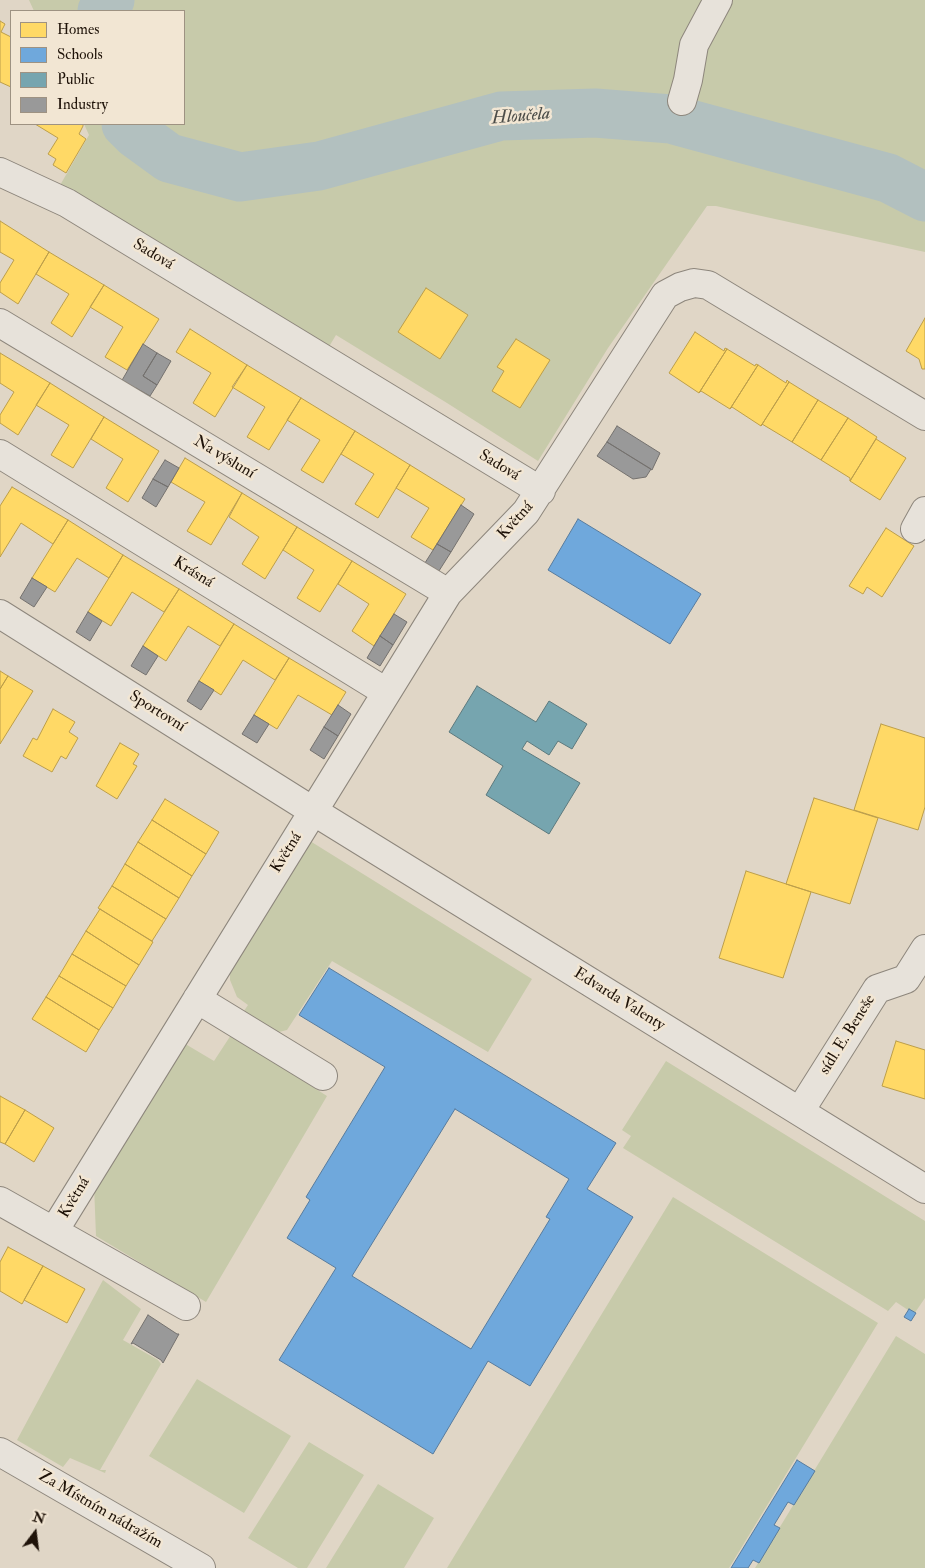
<!DOCTYPE html>
<meta charset="utf-8">
<style>
body{margin:0}
#map{position:relative;width:925px;height:1568px;overflow:hidden;background:#e0d6c6;font-family:"IM FELL Double Pica",serif}
canvas{display:block}
.legend{position:absolute;left:10px;top:10px;width:175px;height:115px;box-sizing:border-box;background:#f2e6d3;border:1px solid #9e9282;margin:0;padding:6px 9px;list-style:none;font-size:15px;color:#1f1309}
.legend li{display:flex;align-items:center;gap:10px;height:25px}
.legend b{width:25px;border:1px solid #9e9282}
.north{position:absolute;left:10px;top:1508px;width:50px;height:50px;-webkit-text-stroke:4px #f2e6d3;paint-order:stroke;rotate:15deg;font-size:14px;font-weight:700;line-height:20px;text-align:center;color:#1f1309}
.north::after{content:'';display:block;margin:auto;width:18px;height:22px;background:#1f1309;clip-path:polygon(50% 0,100% 100%,50% 72%,0 100%)}
</style>
<div id="map">
<canvas width="925" height="1568"></canvas>
<ul class="legend">
<li><b style="height:14px;background:#ffd966"></b>Homes</li>
<li><b style="height:14px;background:#6fa8dc"></b>Schools</li>
<li><b style="height:14px;background:#76a5af"></b>Public</li>
<li><b style="height:14px;background:#999"></b>Industry</li>
</ul>
<div class="north">N</div>
</div>
<script>
const ctx = document.querySelector('canvas').getContext('2d');
ctx.lineJoin = 'round';
function fillPath(path, color) { ctx.fillStyle = color; ctx.fill(path, 'evenodd'); }
const shape = rows => new Path2D(rows.map(r => 'M' + r).join(''));
function stroke(path, color, width, dash) { ctx.strokeStyle = color; ctx.lineWidth = width; ctx.lineCap = dash ? 'butt' : 'round'; ctx.setLineDash(dash || []); ctx.stroke(path); }
function write(font, color, halo, rows, align = 'center') {
  ctx.font = font + ' "IM FELL Double Pica",serif'; ctx.lineWidth = 5; ctx.setLineDash([]); ctx.textBaseline = 'middle'; ctx.strokeStyle = halo; ctx.fillStyle = color; for (const [text, x, y, turn = 0] of rows) {
    ctx.save(); ctx.translate(x, y); ctx.rotate((+turn || 0) * Math.PI / 180); ctx.textAlign = isNaN(turn) ? turn : align; if (halo) ctx.strokeText(text, 0, 0); ctx.fillText(text, 0, 0); ctx.restore();
  }
}
const green = shape([
 [29,0,925,0,925,252,716,206,707,206,608,348,538,461,447,403,336,335,327,350,59,187,89,135,84,124,184,124,184,11,34,11],
 [310,841,532,979,488,1052,332,961,287,1030,275,1033,242,1014,248,1005,237,997,230,980,230,963],
 [231,1035,327,1096,206,1302,96,1236,94,1185,182,1042,214,1061],
 [666,1061,925,1221,925,1298,914,1314,896,1302,888,1311,623,1148,631,1136,622,1130],
 [673,1197,878,1323,729,1568,447,1568],
 [103,1280,141,1309,123,1340,158,1360,161,1364,100,1470,106,1470,105,1473,70,1458,63,1467,17,1440],
 [896,1336,925,1354,925,1568,755,1568],
 [197,1379,291,1436,244,1513,149,1456],
 [309,1442,364,1475,307,1568,298,1568,248,1538],
 [378,1484,434,1518,404,1568,326,1568]
]);
const homes = shape([
 [0,21,5,24,1,32,11,37,11,87,0,82,0,21],
 [35,124,83,124,83,126,79,134,86,139,66,173,53,165,56,159,48,154,58,138,35,124],
 [0,221,49,252,18,304,0,292,0,283,14,260,0,252,0,221],
 [49,252,104,285,72,337,51,323,69,294,36,274,49,252],
 [104,285,159,319,127,370,105,357,123,327,90,307,104,285],
 [426,288,468,315,440,359,398,332,426,288],
 [925,318,925,369,922,369,919,359,906,351,925,318],
 [190,329,247,365,215,417,193,403,211,373,176,352,190,329],
 [695,332,724,351,725,348,727,349,699,393,669,373,695,332],
 [516,339,550,360,520,408,492,391,504,371,497,367,516,339],
 [727,349,755,366,756,364,758,365,730,409,701,391,699,393,727,349],
 [0,353,50,383,18,435,0,423,0,415,14,392,0,383,0,353],
 [247,365,301,398,269,450,247,437,265,407,232,387,247,365],
 [758,365,786,383,787,380,789,382,761,426,732,407,730,409,758,365],
 [789,382,818,400,792,442,762,424,761,426,789,382],
 [50,383,104,417,73,468,51,455,69,425,36,405,50,383],
 [301,398,355,431,323,483,301,470,320,440,287,420,301,398],
 [818,400,848,418,821,460,792,442,818,400],
 [104,417,159,451,128,502,106,488,123,459,91,439,104,417],
 [848,418,877,437,850,481,850,478,821,460,848,418],
 [355,431,410,465,378,518,355,504,374,474,341,454,355,431],
 [876,439,906,458,880,500,850,481,876,439],
 [185,458,242,493,211,545,187,531,205,502,171,482,185,458],
 [410,465,465,499,433,550,411,537,429,508,396,488,410,465],
 [12,487,68,520,53,544,21,523,0,557,0,506,12,487],
 [242,493,297,527,265,579,242,564,259,537,229,517,242,493],
 [68,520,123,555,109,578,77,558,55,592,32,578,68,520],
 [297,527,352,561,320,612,297,598,314,570,283,550,297,527],
 [886,528,914,546,882,597,867,587,863,594,849,586,886,528],
 [123,555,179,589,164,612,132,592,111,626,88,612,123,555],
 [352,561,406,594,374,646,352,631,369,604,338,584,352,561],
 [179,589,234,624,220,646,188,626,166,661,143,646,179,589],
 [234,624,289,658,275,680,243,660,221,695,199,681,234,624],
 [289,658,346,692,332,715,298,695,277,729,254,715,289,658],
 [0,671,8,676,0,689,0,671],
 [8,676,33,691,0,744,0,689,8,676],
 [53,709,75,722,69,732,78,738,66,759,61,756,52,772,23,756,33,738,37,740,53,709],
 [881,724,925,738,925,807,918,830,854,810,881,724],
 [120,743,139,754,133,764,137,766,117,799,96,786,120,743],
 [814,798,878,818,850,904,786,884,814,798],
 [165,799,219,832,206,854,152,820,165,799],
 [152,820,206,854,192,876,138,842,152,820],
 [138,842,192,876,179,898,125,864,138,842],
 [125,864,179,898,166,919,112,886,125,864],
 [746,871,811,892,783,978,719,958,746,871],
 [112,886,166,919,152,941,98,908,112,886],
 [100,909,153,942,139,965,86,931,100,909],
 [86,931,139,965,126,986,72,954,86,931],
 [72,954,126,986,113,1008,59,976,72,954],
 [59,976,113,1008,99,1030,46,997,59,976],
 [46,997,99,1030,86,1052,32,1019,46,997],
 [896,1041,925,1050,925,1099,882,1086,896,1041],
 [0,1096,25,1110,5,1144,0,1142,0,1096],
 [25,1110,54,1128,34,1162,5,1144,25,1110],
 [8,1247,43,1266,22,1304,0,1291,0,1262,8,1247],
 [43,1266,85,1289,67,1323,24,1300,43,1266]
]);
const schools = shape([
 [578,519,701,594,670,644,548,570,578,519],
 [329,968,616,1143,587,1189,633,1217,530,1386,488,1361,433,1454,279,1360,336,1268,287,1238,310,1200,306,1197,385,1067,299,1015,329,968],
 [455,1109,569,1179,546,1217,550,1219,471,1349,352,1276,455,1109],
 [909,1309,916,1313,911,1321,904,1317,909,1309],
 [797,1460,815,1471,794,1505,788,1502,774,1525,780,1528,759,1563,753,1560,748,1568,731,1568,797,1460]
]);
const public = shape([
 [477,686,536,722,549,701,587,724,572,749,558,741,549,755,527,741,522,749,580,783,549,834,486,795,503,766,449,732,477,686]
]);
const industry = shape([
 [143,344,157,353,143,376,157,385,150,396,136,388,134,390,121,382,143,344],
 [157,353,171,361,157,385,143,376,157,353],
 [617,426,660,453,652,470,607,442,617,426],
 [607,442,651,469,646,477,633,479,597,456,607,442],
 [165,460,179,468,168,487,153,479,165,460],
 [153,479,168,487,156,507,142,498,153,479],
 [461,505,474,514,451,552,437,544,461,505],
 [437,544,451,552,437,574,423,566,437,544],
 [32,578,47,587,34,607,20,598,32,578],
 [88,612,102,621,90,641,76,632,88,612],
 [394,614,407,622,393,645,380,636,394,614],
 [380,636,393,645,380,666,367,658,380,636],
 [143,646,158,656,146,675,131,666,143,646],
 [199,681,214,690,201,710,187,701,199,681],
 [338,705,351,714,338,736,324,727,338,705],
 [254,715,269,724,257,743,242,734,254,715],
 [324,727,338,736,324,759,310,750,324,727],
 [148,1315,177,1334,179,1334,163,1363,161,1360,133,1343,131,1344,148,1315]
]);
const river = shape([
 [102,11,110,0],
 [126,124,136,134,169,158,240,177,319,166,501,116,595,113,671,119,888,178,925,197]
]);
const minor = shape([
 [682,101,688,80,694,45,718,0],
 [0,172,67,203,541,491],
 [0,323,448,593],
 [0,454,386,692],
 [915,529,925,511],
 [0,614,313,811,925,1189],
 [197,999,323,1076],
 [800,1111,877,989,906,979,925,949],
 [0,1201,186,1306],
 [54,1231,448,593,526,512,665,295,680,287,694,283,708,285,925,416],
 [0,1452,201,1568]
]);
const streetNames = [
 ["Sadová",153,255,31],
 ["Na výsluní",224,458,31],
 ["Sadová",499,466,31],
 ["Květná",516,521,-48],
 ["Krásná",193,573,32],
 ["Sportovní",157,712,32],
 ["Květná",287,853,-58],
 ["Edvarda Valenty",619,1000,32],
 ["sídl. E. Beneše",848,1035,-58],
 ["Květná",75,1198,-59],
 ["Za Místním nádražím",100,1510,30]
];
const waterNames = [
 ["Hloučela",521,117,-5]
];
fillPath(green, '#c7caaa');
fillPath(homes, '#ffd966');
stroke(homes, '#bc9e4a', 1);
fillPath(schools, '#6fa8dc');
stroke(schools, '#577b9d', 1);
fillPath(public, '#76a5af');
stroke(public, '#5c797d', 1);
fillPath(industry, '#999');
stroke(industry, '#74716e', 1);
stroke(river, '#b2c0bf', 49);
stroke(minor, '#8d867c', 30);
stroke(minor, '#e7e2da', 28);
write('16px', '#1f1309', '#f2e6d3', streetNames);
write('italic 18px', '#4b4c48', '#f2e6d3', waterNames);
</script>
